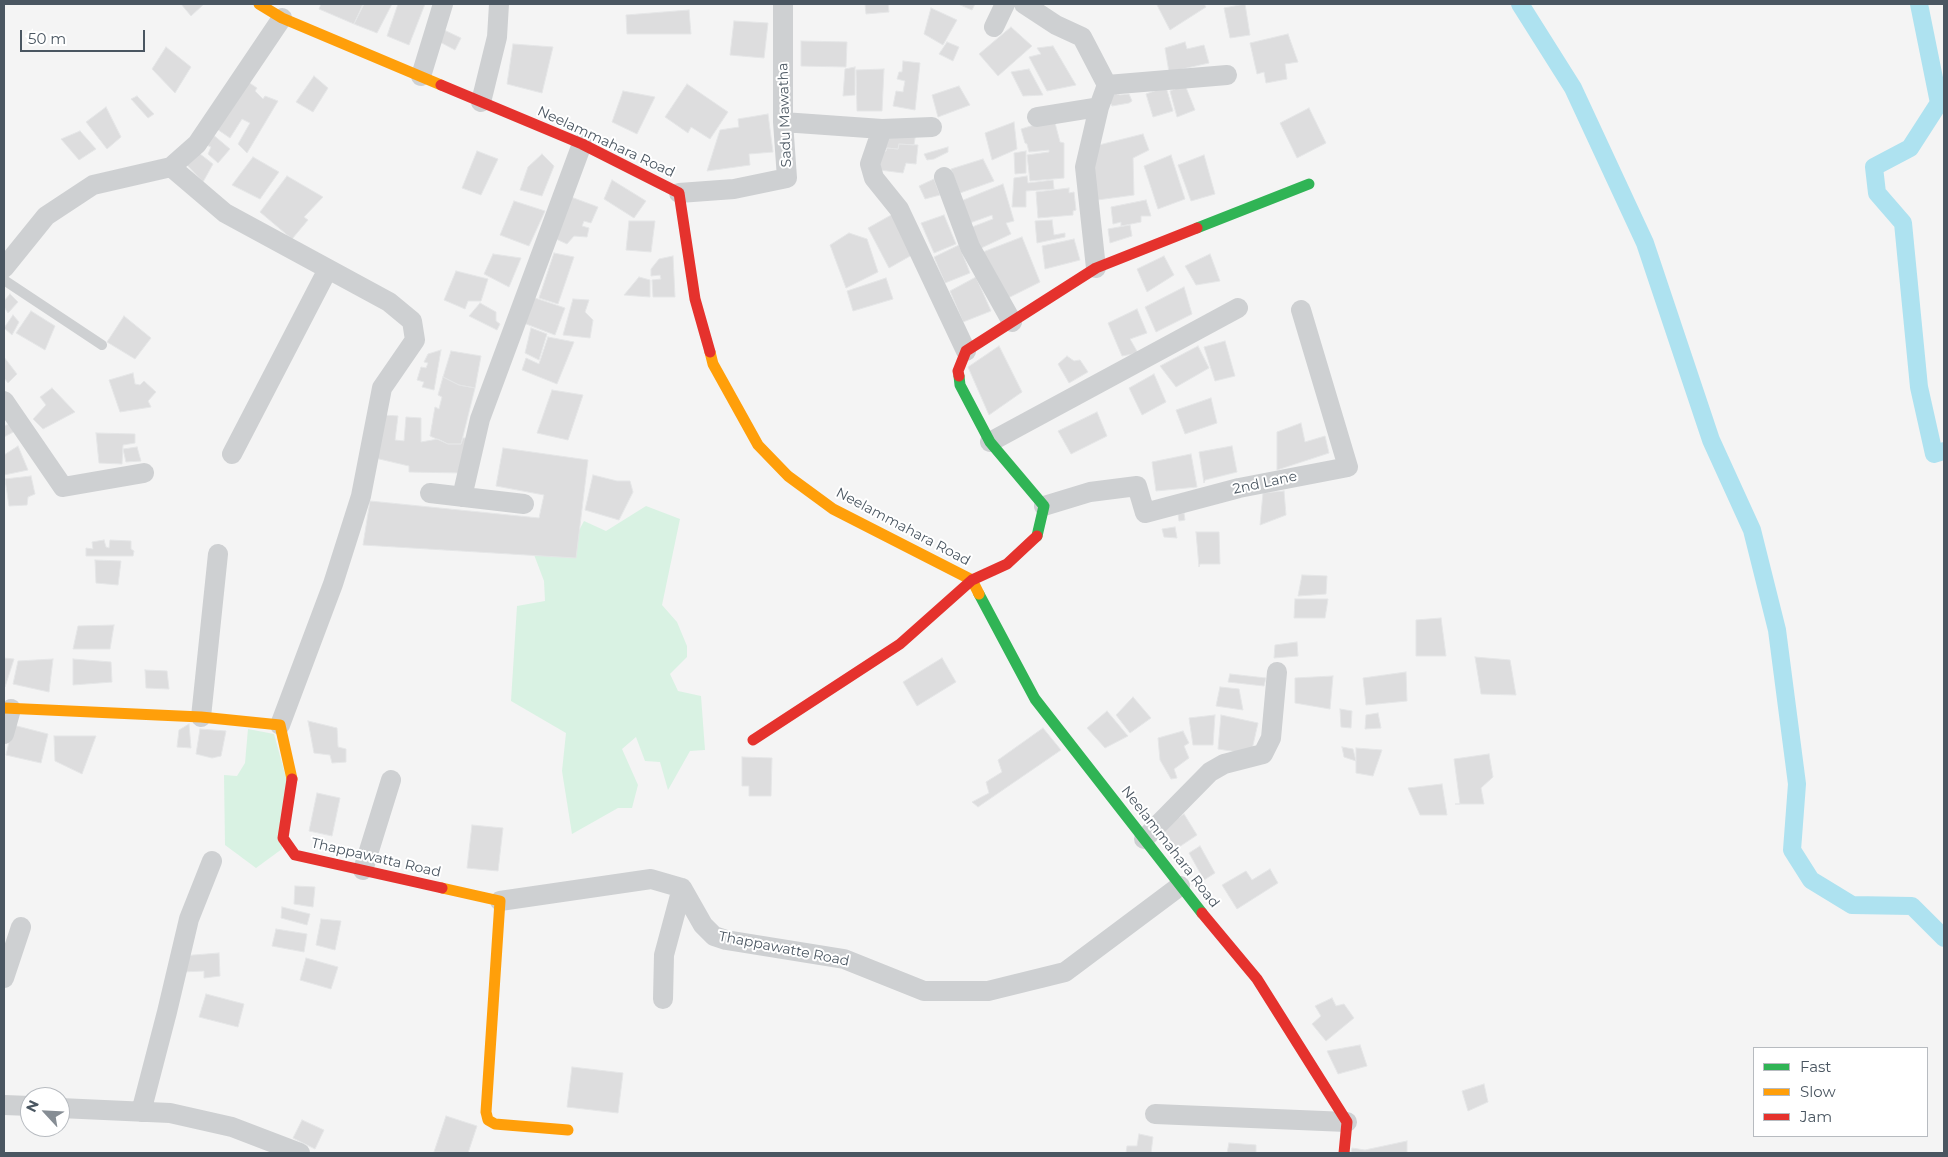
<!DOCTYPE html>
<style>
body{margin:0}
#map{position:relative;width:1948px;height:1157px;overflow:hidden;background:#f4f4f4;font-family:Montserrat,sans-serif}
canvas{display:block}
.frame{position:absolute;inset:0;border:5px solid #4a5661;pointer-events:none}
.legend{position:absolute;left:1753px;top:1047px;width:175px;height:90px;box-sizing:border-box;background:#fff;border:1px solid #b7bbc0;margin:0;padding:6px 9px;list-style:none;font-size:15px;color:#4a5661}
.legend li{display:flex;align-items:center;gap:10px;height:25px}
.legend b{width:25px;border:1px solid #b7bbc0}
.north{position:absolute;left:20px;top:1087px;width:50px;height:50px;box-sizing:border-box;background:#fff;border:1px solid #b7bbc0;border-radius:50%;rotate:295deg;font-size:14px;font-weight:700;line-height:20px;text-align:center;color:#4a5661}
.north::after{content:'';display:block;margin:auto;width:18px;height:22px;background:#868d94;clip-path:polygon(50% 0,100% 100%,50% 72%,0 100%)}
.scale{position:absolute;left:20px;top:30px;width:125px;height:22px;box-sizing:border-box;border:2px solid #4a5661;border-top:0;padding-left:6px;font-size:15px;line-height:18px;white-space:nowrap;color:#4a5661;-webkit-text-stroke:4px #fff;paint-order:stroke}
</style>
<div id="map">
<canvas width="1948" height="1157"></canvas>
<div class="frame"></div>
<ul class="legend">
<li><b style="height:6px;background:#30b455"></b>Fast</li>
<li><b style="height:6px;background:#ff9f0a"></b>Slow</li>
<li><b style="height:6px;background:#e5322d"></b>Jam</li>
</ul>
<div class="north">N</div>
<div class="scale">50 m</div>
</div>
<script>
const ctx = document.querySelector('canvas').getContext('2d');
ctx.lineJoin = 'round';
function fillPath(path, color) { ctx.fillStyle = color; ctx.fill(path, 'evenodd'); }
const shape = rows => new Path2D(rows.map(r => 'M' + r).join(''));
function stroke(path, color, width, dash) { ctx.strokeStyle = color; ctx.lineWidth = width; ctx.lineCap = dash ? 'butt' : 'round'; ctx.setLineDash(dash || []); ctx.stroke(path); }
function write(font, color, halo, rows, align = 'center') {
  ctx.font = font + ' Montserrat,sans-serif'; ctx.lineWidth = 4; ctx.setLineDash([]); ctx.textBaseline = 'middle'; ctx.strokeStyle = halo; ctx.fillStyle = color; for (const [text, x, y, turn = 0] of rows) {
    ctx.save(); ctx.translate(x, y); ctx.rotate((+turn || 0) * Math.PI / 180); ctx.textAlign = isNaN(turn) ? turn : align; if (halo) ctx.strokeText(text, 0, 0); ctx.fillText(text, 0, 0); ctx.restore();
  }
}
const green = shape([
 [646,506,680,519,662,605,677,622,687,646,687,657,670,674,678,691,701,696,705,750,690,751,668,790,660,762,645,761,636,737,622,749,638,785,632,808,618,808,572,834,562,771,566,733,511,701,517,606,545,601,544,581,533,552,567,553,584,521,606,531],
 [248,729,274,734,287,781,282,849,256,868,225,845,224,775,237,776,245,763]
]);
const canal = shape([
 [1520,4,1573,88,1645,243,1711,440,1752,530,1777,630,1797,784,1792,850,1811,880,1852,905,1912,906,1944,938],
 [1919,4,1939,103,1910,148,1874,167,1877,193,1903,223,1919,387,1934,454,1944,451]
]);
const building = shape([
 [181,4,204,4,191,16,181,4],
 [321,4,363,4,354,24,319,9,321,4],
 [364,4,392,4,377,33,354,24,364,4],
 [398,4,425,4,409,45,387,36,398,4],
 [865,4,888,4,889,12,866,14,865,4],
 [958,4,975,4,972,10,958,4],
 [1160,4,1204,4,1206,7,1170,30,1157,5,1160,4],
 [1245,4,1250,35,1230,38,1224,8,1245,4],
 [931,8,957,20,943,45,924,34,931,8],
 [689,10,691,34,627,34,626,15,689,10],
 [734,21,768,23,764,58,730,55,734,21],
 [1011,27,1032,46,998,76,979,54,1011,27],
 [444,30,461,38,455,50,438,41,444,30],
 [1288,34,1298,62,1285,64,1287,79,1266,83,1264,72,1257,74,1250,43,1288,34],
 [801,41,847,42,846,67,801,66,801,41],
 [947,42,959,47,953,61,939,54,947,42],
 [1185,42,1187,49,1204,45,1209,63,1169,72,1165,48,1185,42],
 [513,44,553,47,542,93,507,84,513,44],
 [1053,46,1076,85,1047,91,1029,57,1041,54,1037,48,1053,46],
 [166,47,191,67,175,93,152,69,166,47],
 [903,61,920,63,915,110,893,106,896,91,903,92,905,81,897,79,899,72,902,72,903,61],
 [855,67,855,95,843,96,845,69,855,67],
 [884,69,882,111,857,111,856,70,884,69],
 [1029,69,1043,95,1023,96,1011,72,1029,69],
 [314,76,328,88,313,112,296,102,314,76],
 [245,80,257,88,255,91,263,99,265,96,278,101,247,153,238,144,250,123,242,119,230,138,214,127,245,80],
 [687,84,728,112,710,139,691,127,688,133,665,117,687,84],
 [1185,85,1195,110,1177,117,1170,91,1185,85],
 [959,86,970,105,938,117,932,95,959,86],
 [1166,87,1173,111,1153,117,1146,94,1166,87],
 [623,91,655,97,637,134,612,122,623,91],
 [1114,93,1120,95,1129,94,1132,101,1129,103,1112,106,1108,98,1114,93],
 [137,96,154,114,148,118,131,99,137,96],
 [106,107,121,137,107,149,86,122,106,107],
 [1309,108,1326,143,1297,158,1280,123,1309,108],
 [768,114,773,152,749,154,750,165,707,171,720,130,739,127,738,119,768,114],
 [1054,119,1060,142,1064,143,1064,178,1030,181,1027,155,1049,152,1049,150,1029,152,1027,144,1025,143,1021,129,1054,119],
 [1014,122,1017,149,992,160,985,133,1014,122],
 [80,131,96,149,79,160,61,139,80,131],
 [916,132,914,145,899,144,898,149,887,148,886,151,882,151,884,137,916,132],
 [211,133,230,149,218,163,208,154,211,147,204,144,211,133],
 [1143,134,1149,150,1133,158,1134,195,1090,201,1091,147,1143,134],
 [899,144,918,145,916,164,906,163,903,173,872,169,875,150,886,151,887,148,898,149,899,144],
 [948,147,948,152,934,159,927,160,924,154,948,147],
 [195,150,213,164,203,182,186,164,195,150],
 [477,151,498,159,481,195,462,188,477,151],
 [1026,151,1026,173,1015,174,1014,153,1026,151],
 [542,154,554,166,542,196,520,190,528,167,542,154],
 [1171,155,1185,199,1158,209,1144,166,1171,155],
 [1204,155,1215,194,1191,201,1178,165,1204,155],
 [253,157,279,172,260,199,232,185,253,157],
 [983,159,994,181,960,193,951,169,983,159],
 [287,176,323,197,304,217,308,220,292,239,260,212,287,176],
 [1027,176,1028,183,1053,180,1054,189,1026,191,1026,207,1012,207,1014,178,1027,176],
 [934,179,940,195,925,199,919,186,934,179],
 [612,180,646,201,634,218,604,199,612,180],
 [1003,184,1014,221,1006,223,1011,234,977,250,972,227,993,219,992,215,967,224,961,201,1003,184],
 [1069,188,1069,193,1074,192,1076,210,1073,211,1073,215,1038,218,1036,192,1069,188],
 [571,197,598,207,591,223,584,221,582,226,589,228,587,237,574,236,567,244,556,239,571,197],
 [1146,200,1151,216,1141,216,1141,222,1121,226,1121,222,1113,224,1111,207,1146,200],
 [514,201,545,211,529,246,500,235,514,201],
 [893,214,912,255,889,268,868,228,893,214],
 [944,215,956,244,934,253,921,223,944,215],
 [1052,220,1054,235,1065,233,1065,237,1037,243,1035,221,1052,220],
 [629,221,655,221,651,252,626,250,629,221],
 [1130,225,1132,236,1110,243,1108,229,1130,225],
 [849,233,867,239,878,272,846,288,830,245,849,233],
 [1022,237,1040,282,1004,300,983,252,1022,237],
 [1074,239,1080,260,1045,269,1042,246,1074,239],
 [959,245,970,273,945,283,934,257,959,245],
 [554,253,574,257,558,304,539,298,554,253],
 [493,254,521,258,509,287,484,274,493,254],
 [1210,254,1220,281,1196,285,1185,266,1210,254],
 [673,256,675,297,653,297,652,280,661,279,660,275,651,276,651,269,659,259,673,256],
 [1164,256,1174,275,1147,292,1137,269,1164,256],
 [456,271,488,279,481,301,468,301,465,309,444,300,456,271],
 [639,277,650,280,650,297,624,295,639,277],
 [976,277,991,311,963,322,950,291,976,277],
 [886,278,893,299,853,311,847,291,886,278],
 [1184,287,1192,314,1156,332,1145,307,1184,287],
 [10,294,18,302,8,313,4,307,4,301,10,294],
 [532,297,565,308,555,335,521,322,532,297],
 [573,299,589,300,585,312,593,320,590,338,563,335,573,299],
 [480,303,496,312,496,321,500,324,497,330,469,316,480,303],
 [1137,309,1147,333,1130,339,1138,353,1122,356,1108,323,1137,309],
 [31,311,55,326,45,350,16,333,31,311],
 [13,315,19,322,12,335,4,328,13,315],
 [124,316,151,338,135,359,107,342,124,316],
 [531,328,547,334,539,360,525,353,531,328],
 [548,337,574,342,557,384,522,370,526,358,539,364,548,337],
 [1225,341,1235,376,1215,381,1204,347,1225,341],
 [999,346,1022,392,989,415,968,367,999,346],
 [1198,346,1209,368,1176,387,1160,366,1198,346],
 [441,350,434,390,422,387,424,382,417,380,421,367,426,368,428,363,424,362,428,354,441,350],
 [451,351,481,356,475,388,459,385,443,377,451,351],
 [1067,356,1074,361,1080,360,1088,372,1069,383,1058,364,1067,356],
 [4,357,17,374,8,383,4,378,4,357],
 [133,373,135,384,140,385,144,381,156,392,148,401,151,407,120,412,109,380,133,373],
 [1154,374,1166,402,1142,415,1129,388,1154,374],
 [443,377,459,385,475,388,461,444,448,444,430,436,435,407,439,409,442,397,438,395,443,377],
 [52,388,75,412,43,429,33,419,46,405,40,397,52,388],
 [552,390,583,395,568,440,537,433,552,390],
 [1211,398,1217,423,1185,434,1176,410,1211,398],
 [1097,412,1107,436,1071,454,1058,431,1097,412],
 [383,415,398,416,395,440,404,441,406,417,421,418,421,442,438,439,448,444,461,444,463,438,471,438,463,473,409,472,409,466,375,458,383,415],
 [14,422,17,430,4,437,4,426,14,422],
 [1301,423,1305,442,1325,436,1329,453,1277,470,1277,432,1301,423],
 [96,433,135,434,135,443,123,445,122,464,99,463,96,433],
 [18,446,28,470,4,475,4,455,18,446],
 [1232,446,1237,472,1205,480,1204,483,1199,452,1232,446],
 [137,447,141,461,126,462,123,449,137,447],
 [503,448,588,460,576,558,363,545,370,501,539,518,544,495,496,486,503,448],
 [1191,454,1197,487,1156,491,1152,462,1191,454],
 [593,475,617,481,630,481,633,492,619,520,585,510,593,475],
 [31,476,35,494,28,497,27,505,9,506,5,479,31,476],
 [1284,491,1286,515,1260,525,1263,493,1284,491],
 [1184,513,1185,520,1179,521,1178,514,1184,513],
 [1175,527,1177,538,1164,537,1162,529,1175,527],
 [1196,532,1219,532,1220,564,1200,564,1199,567,1196,532],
 [104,540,106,547,109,548,110,540,131,541,131,549,134,551,133,556,86,556,86,548,93,549,92,542,104,540],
 [95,560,121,561,118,585,96,583,95,560],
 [1302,575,1327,576,1326,594,1298,596,1302,575],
 [1295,599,1328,599,1325,618,1294,618,1295,599],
 [1441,618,1446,656,1416,656,1416,620,1441,618],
 [114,625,110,649,73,649,78,626,114,625],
 [1297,642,1298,656,1274,658,1275,645,1297,642],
 [1475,657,1510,660,1516,695,1481,694,1475,657],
 [4,658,14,659,5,687,4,687,4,658],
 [942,658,956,682,917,706,903,682,942,658],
 [53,659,49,692,13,684,18,661,53,659],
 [73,659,111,662,112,682,73,685,73,659],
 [145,670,167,671,169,689,146,688,145,670],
 [1406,672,1407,701,1366,705,1363,678,1406,672],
 [1230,674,1266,678,1264,686,1228,682,1230,674],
 [1333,676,1330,709,1295,703,1295,678,1333,676],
 [1220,687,1239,689,1243,710,1216,706,1220,687],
 [1133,697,1151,718,1130,733,1116,715,1133,697],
 [1340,709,1352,711,1351,728,1341,727,1340,709],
 [1107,711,1128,736,1105,748,1087,728,1107,711],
 [1378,713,1381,728,1365,729,1366,715,1378,713],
 [1215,715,1213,745,1193,745,1189,718,1215,715],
 [1221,715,1258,723,1251,754,1218,749,1221,715],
 [308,721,337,728,338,747,346,749,346,762,332,763,330,755,314,753,308,721],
 [189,724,191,748,177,747,179,730,189,724],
 [13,725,48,734,41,763,6,755,13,725],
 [1043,728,1061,750,978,807,972,802,989,793,986,782,1002,772,998,760,1043,728],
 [200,729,226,731,221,756,212,758,196,754,200,729],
 [1183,731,1189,743,1184,746,1189,758,1174,769,1177,778,1171,779,1160,760,1158,738,1183,731],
 [54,736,96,736,82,774,55,761,54,736],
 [1342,747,1353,749,1356,761,1344,757,1342,747],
 [1356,748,1382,750,1373,776,1356,773,1356,748],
 [1489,754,1493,777,1481,788,1484,804,1455,804,1460,804,1454,759,1489,754],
 [742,757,772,758,771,796,749,796,749,786,742,786,742,757],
 [1442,784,1447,815,1420,815,1408,788,1442,784],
 [317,793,340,798,332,836,309,831,317,793],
 [1184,814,1197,835,1176,849,1163,828,1184,814],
 [472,825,503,828,498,871,467,868,472,825],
 [1200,846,1215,873,1204,880,1189,853,1200,846],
 [1270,869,1278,883,1237,909,1222,885,1246,871,1252,880,1270,869],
 [295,886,315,887,313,907,294,904,295,886],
 [282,907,310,914,307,925,281,918,282,907],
 [321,919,341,921,335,950,316,945,321,919],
 [276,929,307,934,304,952,272,946,276,929],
 [219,953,220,976,204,978,204,971,182,972,181,956,219,953],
 [306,958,338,967,331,989,300,980,306,958],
 [206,994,244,1004,238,1027,199,1017,206,994],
 [1332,998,1336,1006,1344,1004,1354,1018,1326,1041,1312,1024,1321,1016,1315,1006,1332,998],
 [1360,1045,1367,1066,1338,1074,1327,1051,1360,1045],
 [572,1067,623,1073,618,1113,567,1107,572,1067],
 [1484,1084,1488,1102,1468,1111,1462,1091,1484,1084],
 [446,1116,477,1126,468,1153,434,1152,446,1116],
 [302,1120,324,1130,315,1149,293,1138,302,1120],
 [1139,1134,1153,1137,1151,1153,1126,1153,1127,1146,1137,1146,1139,1134],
 [1407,1141,1407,1153,1351,1153,1352,1148,1365,1150,1407,1141],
 [1229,1143,1256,1145,1256,1153,1227,1153,1229,1143]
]);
const lane = shape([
 [4,280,102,345]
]);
const street = shape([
 [1024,4,1056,25,1082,37,1107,85],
 [994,27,1005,4],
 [421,76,443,4],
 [481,102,497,37,499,4],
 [1037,117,1099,107,1107,85,1227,75],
 [783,122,882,129,932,127],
 [882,129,870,164,874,178,899,209,966,351],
 [171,167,225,213,389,302,412,321,415,340,382,388,361,496,333,584,280,725],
 [944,177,970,247,1012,322],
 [679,193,734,189,787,178,783,122,783,4],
 [4,268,46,216,93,185,171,167,197,144,282,18],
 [1096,268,1085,167,1099,107],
 [4,401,63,487,144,473],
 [990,442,1238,308],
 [232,454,328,269],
 [430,493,524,504],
 [462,497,480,419,582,144],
 [1044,506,1090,492,1137,486,1145,513,1239,488,1348,467,1301,310],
 [201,717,218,554],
 [4,734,11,709],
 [1144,839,1210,772,1224,764,1263,754,1271,738,1277,672],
 [363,870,391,780],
 [500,901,651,879,682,888,703,925,714,936,726,940,844,959,924,991,988,991,1065,972,1180,886],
 [4,978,21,927],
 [663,999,664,955,682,888],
 [4,1105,30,1106],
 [60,1108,170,1113,232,1127,300,1153],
 [141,1112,167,1012,189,919,212,861],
 [1155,1114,1347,1122]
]);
const fast = shape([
 [1197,228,1309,184],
 [959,376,960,385,990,442,1044,506,1037,536],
 [979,594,1035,699,1202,913]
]);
const slow = shape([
 [259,4,282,18,441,85],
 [710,352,713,364,758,445,788,476,833,509,972,580,979,594],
 [4,708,201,717,280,725,292,779],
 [442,888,500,901,486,1112,488,1120,495,1124,568,1130]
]);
const jam = shape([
 [441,85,582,144,679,193,695,299,710,352],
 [959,376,958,371,966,351,1096,268,1197,228],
 [753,740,900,644,972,580,1007,564,1037,536],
 [292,779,283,838,295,855,442,888],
 [1202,913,1257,979,1347,1122,1344,1153]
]);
const streetNames = [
 ["Sadu Mawatha",785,115,-92],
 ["Neelammahara Road",606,142,25],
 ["2nd Lane",1265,483,-12],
 ["Neelammahara Road",903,527,28],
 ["Neelammahara Road",1170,847,52],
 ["Thappawatta Road",376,858,13],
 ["Thappawatte Road",784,949,11]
];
fillPath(green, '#d9f2e3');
stroke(canal, '#aee2f0', 18);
fillPath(building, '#ddddde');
stroke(building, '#e5e6e7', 1);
stroke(lane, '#ced0d2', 10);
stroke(street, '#ced0d2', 20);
stroke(fast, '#30b455', 11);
stroke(slow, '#ff9f0a', 11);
stroke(jam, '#e5322d', 11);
write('14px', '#4a5661', '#fff', streetNames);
</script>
